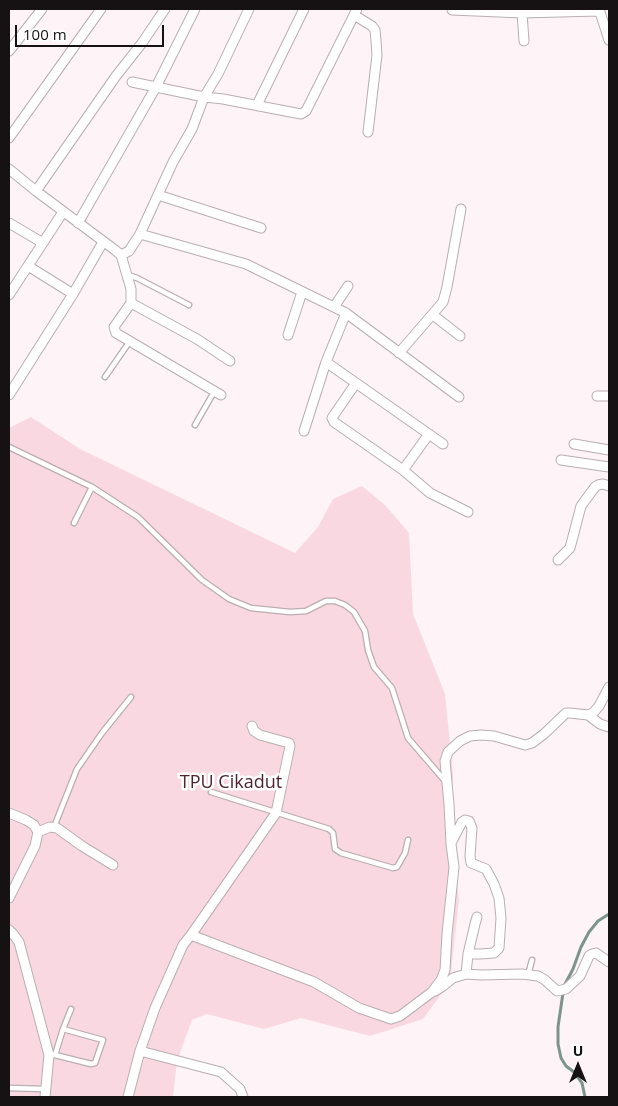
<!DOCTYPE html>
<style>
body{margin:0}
#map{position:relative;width:618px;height:1106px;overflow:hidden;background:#fef3f6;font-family:"Open Sans",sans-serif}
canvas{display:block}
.frame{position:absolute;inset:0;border:10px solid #161213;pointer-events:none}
.north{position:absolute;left:553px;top:1041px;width:50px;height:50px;-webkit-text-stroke:4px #fff;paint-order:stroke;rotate:0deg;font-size:14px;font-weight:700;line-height:20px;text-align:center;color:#161213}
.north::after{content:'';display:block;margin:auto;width:18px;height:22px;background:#161213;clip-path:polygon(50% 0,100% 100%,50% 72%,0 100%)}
.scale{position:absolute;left:15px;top:25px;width:149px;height:22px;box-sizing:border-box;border:2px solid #161213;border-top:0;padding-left:6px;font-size:15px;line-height:18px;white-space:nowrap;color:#161213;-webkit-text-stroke:4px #fff;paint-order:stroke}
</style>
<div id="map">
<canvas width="618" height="1106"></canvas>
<div class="frame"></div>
<div class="north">U</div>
<div class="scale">100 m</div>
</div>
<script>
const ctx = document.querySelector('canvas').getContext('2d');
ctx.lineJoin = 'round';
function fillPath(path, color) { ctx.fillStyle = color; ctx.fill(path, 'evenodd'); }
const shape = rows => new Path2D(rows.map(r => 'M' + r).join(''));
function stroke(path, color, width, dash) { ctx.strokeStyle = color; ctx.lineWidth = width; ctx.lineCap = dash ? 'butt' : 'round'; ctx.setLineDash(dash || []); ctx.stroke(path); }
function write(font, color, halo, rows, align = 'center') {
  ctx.font = font + ' "Open Sans",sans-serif'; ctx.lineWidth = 5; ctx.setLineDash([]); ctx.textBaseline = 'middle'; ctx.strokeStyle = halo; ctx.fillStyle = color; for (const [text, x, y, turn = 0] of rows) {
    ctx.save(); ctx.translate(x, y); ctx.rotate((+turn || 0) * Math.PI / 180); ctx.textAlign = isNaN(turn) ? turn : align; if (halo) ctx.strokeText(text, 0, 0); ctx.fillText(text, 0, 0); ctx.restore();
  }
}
const green = shape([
 [31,417,80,449,295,553,318,527,333,499,362,486,385,505,409,533,413,614,445,694,453,774,452,842,459,899,450,982,423,1019,370,1036,301,1018,264,1029,207,1014,192,1020,177,1061,173,1097,9,1097,9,428]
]);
const stream = shape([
 [585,1097,582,1083,574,1072,566,1066,561,1058,558,1044,558,1027,564,986,573,969,581,947,589,932,598,921,609,914]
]);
const lane = shape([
 [128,275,137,278,189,305],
 [105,377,130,341],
 [195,425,214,392],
 [9,447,92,487,138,517,202,580,229,599,251,608,290,612,306,611,326,601,335,601,345,605,354,612,365,631,368,650,374,667,392,688,408,738,445,781],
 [74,523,92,487],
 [211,792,329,829,333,833,335,849,341,853,393,868,397,867,405,853,408,840],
 [54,827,77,769,102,733,131,697],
 [528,975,532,960],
 [49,1055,55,1055,91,1064,95,1063,103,1040,63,1029],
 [55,1055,63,1029,71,1009],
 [9,1088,45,1089]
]);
const street = shape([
 [599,9,609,40],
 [452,10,522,13,599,11],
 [522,13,524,41],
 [354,15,372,26,375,30,376,41,377,55,368,132],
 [9,51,42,9],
 [132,82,204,97,223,99,301,114,306,111,357,9],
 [257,105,304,9],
 [9,138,101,9],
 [9,169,36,191,115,250,121,255,129,251,140,234,173,162,192,129,204,97,218,74,249,9],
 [36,191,116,76,142,43,165,9],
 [158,195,261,228],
 [9,223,43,243],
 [78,223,156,87,195,9],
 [140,234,246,264,346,313,459,397],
 [121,255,131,289,131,303,114,327,116,333,221,395],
 [28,266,73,294],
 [9,295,63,212],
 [131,303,197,339,230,361],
 [334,307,348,286],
 [433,315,460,336],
 [288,335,302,292],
 [399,353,443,302,447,287,461,209],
 [326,362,443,444],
 [356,383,334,415,332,418,334,422,403,470,429,434],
 [9,395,73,294,103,242],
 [597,396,609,396],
 [304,431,326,362,346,313],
 [574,444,609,450],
 [561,460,609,467],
 [403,470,430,493,468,512],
 [558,560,570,548,581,506,595,487,598,485,603,484,609,486],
 [588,715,600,724,609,727],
 [9,813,26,820,34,825,38,832,35,846,9,898],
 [38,832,50,827,57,828,82,846,113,865],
 [451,843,462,822,465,820,469,821,472,828,470,856,471,863,486,869,494,884,499,898,501,918,499,948,494,953,481,954,468,954,466,974],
 [9,930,13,934,19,942,49,1055,45,1097],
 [191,935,314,982,359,1008,391,1019,400,1016,432,992,441,980,445,970,447,934,454,867,451,844,449,804,445,761,448,752,460,741,470,736,481,735,494,736,525,745,532,743,544,734,566,713,570,713,588,715,593,713,599,706,609,687],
 [468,954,475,924,477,917],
 [435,991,443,986,453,978,466,974,481,975,522,974,538,976,545,980,557,991,566,989,580,976,589,956,592,954,596,953,609,962],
 [140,1051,221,1072,240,1089,243,1097],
 [128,1097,140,1051,155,1008,183,945,191,935,276,813,290,746,289,743,260,735,254,731,252,726]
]);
const parkNames = [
 ["TPU Cikadut",231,783]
];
fillPath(green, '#fad8e1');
stroke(stream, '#7c948e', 3);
stroke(lane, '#b9aeb1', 7);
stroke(street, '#b9aeb1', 11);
stroke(lane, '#fff', 4.5);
stroke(street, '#fff', 9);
write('18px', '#502333', '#fff', parkNames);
</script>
